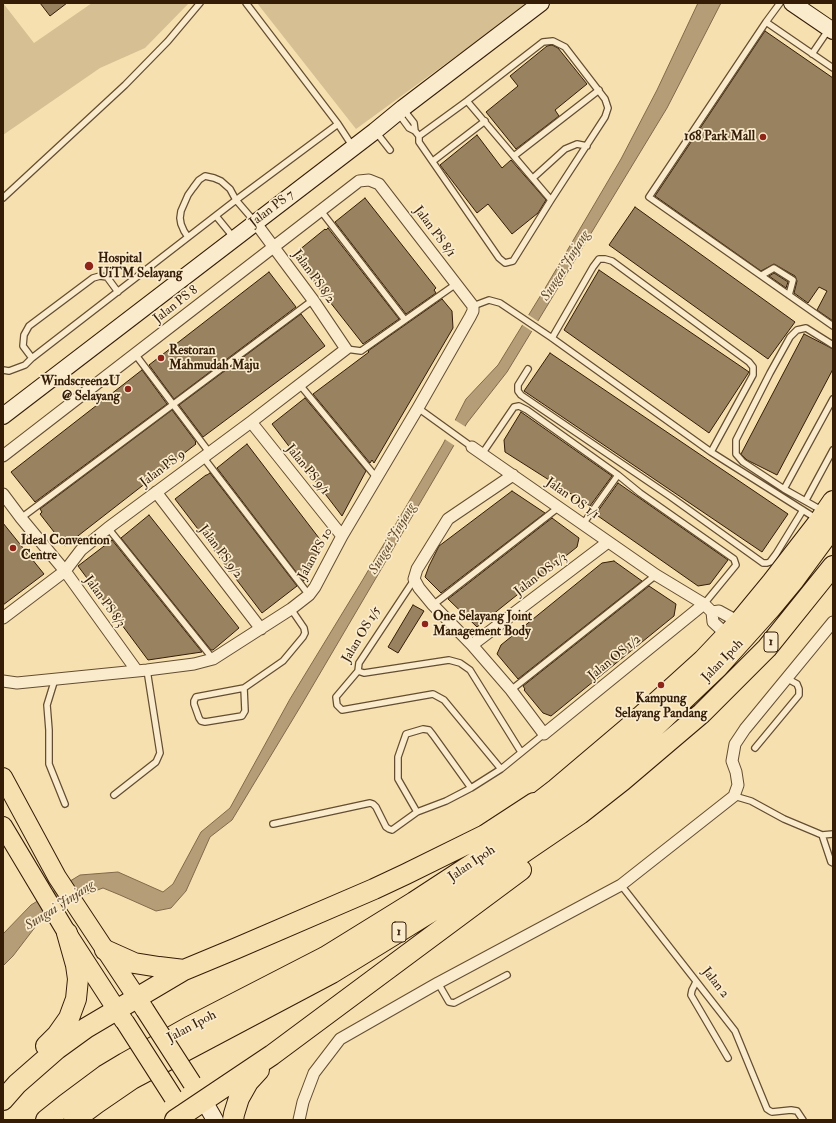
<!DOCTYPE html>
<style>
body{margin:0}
#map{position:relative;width:836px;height:1123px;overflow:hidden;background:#f6e0b0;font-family:"IM FELL Double Pica",serif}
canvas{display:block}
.frame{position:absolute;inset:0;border:4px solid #341c07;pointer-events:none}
</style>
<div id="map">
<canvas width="836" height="1123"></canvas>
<div class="frame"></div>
</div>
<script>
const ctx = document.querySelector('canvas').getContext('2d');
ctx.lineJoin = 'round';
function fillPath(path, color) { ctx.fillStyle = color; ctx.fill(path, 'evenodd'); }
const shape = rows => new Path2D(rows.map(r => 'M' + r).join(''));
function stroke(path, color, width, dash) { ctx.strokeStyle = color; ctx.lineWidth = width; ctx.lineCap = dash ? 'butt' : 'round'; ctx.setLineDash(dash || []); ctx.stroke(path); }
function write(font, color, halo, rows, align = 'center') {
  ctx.font = font + ' "IM FELL Double Pica",serif'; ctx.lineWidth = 3.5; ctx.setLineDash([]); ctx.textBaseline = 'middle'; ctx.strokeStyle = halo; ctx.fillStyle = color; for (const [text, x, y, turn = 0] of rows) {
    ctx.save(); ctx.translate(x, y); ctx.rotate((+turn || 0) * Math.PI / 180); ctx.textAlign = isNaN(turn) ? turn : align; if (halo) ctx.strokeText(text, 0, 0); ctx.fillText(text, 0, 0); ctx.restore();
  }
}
const green = shape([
 [3,3,34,43,92,3,189,3,145,48,100,68,3,135],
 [257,3,529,3,356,129]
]);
const water = shape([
 [698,3,721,3,667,108,507,372,467,423,302,704,232,820,210,837,186,891,171,908,156,911,120,895,103,888,81,896,39,922,13,956,3,966,3,934,31,905,80,875,118,872,163,892,173,884,201,832,230,808,290,699,362,581,443,444,466,399,498,365,544,290,621,159,657,90,698,3]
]);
const pier = shape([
 [527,314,539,322,533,332,521,324],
 [453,419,466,427,455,446,443,438]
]);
const building = shape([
 [40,3,67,3,50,16,40,3],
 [765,31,833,78,833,321,817,310,827,291,819,287,808,303,794,293,797,281,795,276,774,264,761,271,655,196,765,31],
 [552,45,558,48,587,84,555,110,559,116,516,149,486,112,518,86,510,76,547,46,552,45],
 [477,135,502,168,511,160,546,200,538,213,512,234,488,204,477,213,440,165,477,135],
 [365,198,436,288,434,290,436,293,406,314,335,222,365,198],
 [635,207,795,322,768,359,609,245,635,207],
 [328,228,399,319,363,344,293,255,325,229,326,230,328,228],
 [599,270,749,372,709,433,564,330,599,270],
 [269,272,296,307,174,399,149,365,269,272],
 [774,273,788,282,786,288,769,276,774,273],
 [442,299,452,311,453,328,374,463,372,460,370,463,313,394,369,352,368,351,442,299],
 [301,314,325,346,203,437,179,405,301,314],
 [804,334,833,349,833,369,777,475,747,460,741,454,804,334],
 [550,353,788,514,762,552,524,391,550,353],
 [142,370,167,404,35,502,11,472,142,370],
 [305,398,366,471,342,516,272,424,305,398],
 [172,410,196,442,195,443,196,444,65,546,40,514,42,512,40,509,172,410],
 [521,412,612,476,590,506,505,452,504,440,521,412],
 [247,444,322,542,306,579,303,581,217,468,247,444],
 [210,473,297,586,262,613,175,499,206,475,207,475,210,473],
 [618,483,728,560,710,584,698,586,598,516,600,513,598,511,618,483],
 [512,491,545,513,441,593,425,577,429,566,439,546,512,491],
 [149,515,239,628,213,650,211,650,121,538,149,515],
 [552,518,579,538,577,547,477,627,448,599,552,518],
 [3,523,44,574,3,605,3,523],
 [112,540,202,652,148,660,78,566,112,540],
 [614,561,642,581,518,679,497,654,501,645,602,563,614,561],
 [649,586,676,604,674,616,551,716,543,713,524,690,525,689,523,686,649,586],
 [413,605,424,611,398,653,388,647,413,605]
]);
const lane = shape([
 [780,3,766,22,649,197,833,326],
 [766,22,833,68],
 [812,54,829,29],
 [467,101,551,200],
 [403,109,414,123,415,131],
 [398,113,409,128,415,131,419,136,419,142,499,258,505,263,513,261,551,200,605,117,608,108,605,99,565,47,553,41,543,42,467,101,419,136],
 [338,124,353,147],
 [376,132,390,150],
 [514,156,599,90],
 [433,161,485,121],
 [533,178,565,149,577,144,587,146],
 [3,198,125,85,168,41,200,3],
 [321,211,405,320],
 [216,216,234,238],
 [188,237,184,231,181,224,180,218,181,211,188,195,193,188,199,180,205,176,214,178,221,181,230,189,236,200,255,222],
 [762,275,774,268,793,280,789,295],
 [473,306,489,300,500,303,552,338,711,452,817,519],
 [552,338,593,267,599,259,605,259,612,261,749,362,753,367,753,375,711,452],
 [346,349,361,351,456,284],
 [135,354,209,452],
 [32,358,23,346,24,335,29,326,93,278,100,276,107,277,118,292],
 [528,369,518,385,518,391,521,395,671,497,763,563,767,563,770,562,776,554,803,510],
 [3,370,9,371,25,365,32,358,236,200,338,124,246,3],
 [300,385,376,477],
 [418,408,472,447],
 [482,454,514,407,519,406,527,410,618,475,640,493,734,559,736,565,704,604],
 [203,457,309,595],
 [784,489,833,399],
 [806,500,833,450],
 [823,511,784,489,743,462,736,454,736,440,770,373,790,337,797,330,806,328,833,345],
 [21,518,313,300],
 [583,524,618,475],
 [108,528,213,659],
 [414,580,359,663,358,671,336,697,337,705,342,710,433,694,444,700,501,769],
 [433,605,559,507],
 [358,671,364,673,449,660,460,663,470,670,521,752],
 [55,679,47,705,49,730,49,764,65,804],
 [244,688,245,711,242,716,205,722,201,721,199,718,194,704,194,701,196,697,244,688,283,661,303,637,305,633,304,628,291,609],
 [511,690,656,575],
 [755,748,799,695,799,689,797,684,786,678],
 [114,795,156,762,160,753,147,670],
 [734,796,751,801,784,819,815,832,822,835,833,834],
 [417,812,398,779,398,757,406,734,423,729,429,730,433,735,471,788],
 [273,824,370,803,373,804,376,807,386,827,389,829,392,830,417,812,446,801,471,788,501,769,544,734],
 [822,835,831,862,833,863],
 [621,885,735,1031,767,1109,770,1111,772,1112,791,1110,797,1111,803,1120],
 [696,982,692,990,691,995,728,1058],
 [438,983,449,1002,454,1003,507,975]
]);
const street = shape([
 [251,422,342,536],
 [472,447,656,575,704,604,712,612,713,622,727,635],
 [3,456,359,181,369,180,379,184,473,306,473,311,470,317,418,408,342,536,315,587,309,595,291,609,213,659,194,664,147,670,17,683,3,681],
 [513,475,448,519,417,569,414,579,419,588,433,605,472,645,511,690,544,734,704,604],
 [156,492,261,629],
 [3,494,21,518,65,571,137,671],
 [712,612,719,611,739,622],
 [3,618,65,571,81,550,108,528,251,422,346,349,313,300,255,222],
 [472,645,608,542],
 [299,1120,303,1102,314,1073,340,1039,438,983,621,885,734,796,738,785,736,772,732,761,735,744,745,729,833,622]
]);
const secondary = shape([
 [792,3,833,31],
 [3,416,375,131,403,108,541,3],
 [204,1101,215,1120]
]);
const primary = shape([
 [3,777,57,877,145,1010],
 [3,826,67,933,124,1021]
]);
const highway = shape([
 [525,813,556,789,628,728,703,660,739,622,772,582,820,520,833,501],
 [105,950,134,963,159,967,184,970],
 [46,1046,57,1035,69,1018,76,999,78,979,76,965,67,933],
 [3,1100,17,1084,57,1049,86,1028,184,970,237,948,374,889,406,874,485,835,534,803],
 [46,1120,66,1104,105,1075,125,1063,189,1027,325,957,414,902,492,851,568,799,638,743,717,668,770,609,794,580,833,527],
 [74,1120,97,1103,132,1079,332,973,486,878,580,814,622,781,702,713,767,648,833,566],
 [175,1120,272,1055,521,870],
 [233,1120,234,1114,239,1098,248,1082,259,1070]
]);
const primaryBridge = shape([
 [145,1010,192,1083],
 [125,1022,173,1097]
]);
const markers = [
 [763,137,4,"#8f2418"],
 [89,266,5,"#8f2418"],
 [161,358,4,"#8f2418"],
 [128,389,4,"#8f2418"],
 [13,548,4,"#8f2418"],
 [425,624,4,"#8f2418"],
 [661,685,4,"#8f2418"]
];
const shields = [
 [771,642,14],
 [399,932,14]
];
const shieldNames = [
 ["1",771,642],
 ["1",399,932]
];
const poiNames = [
 ["168 Park Mall",755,137,"right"],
 ["Hospital",98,259],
 ["UiTM Selayang",98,274],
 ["Restoran",169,351],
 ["Mahmudah Maju",169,366],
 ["Windscreen2U",120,382,"right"],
 ["@ Selayang",120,397,"right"],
 ["Ideal Convention",21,541],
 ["Centre",21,556],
 ["One Selayang Joint",433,617],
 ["Management Body",433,632],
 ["Kampung",661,699,"center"],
 ["Selayang Pandang",661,714,"center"]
];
const streetNames = [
 ["Jalan PS 7",272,209,-37],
 ["Jalan PS 8/1",434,232,53],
 ["Jalan PS 8/2",313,277,54],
 ["Jalan PS 8",176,305,-38],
 ["Jalan PS 9",163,469,-37],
 ["Jalan PS 9/1",307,470,51],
 ["Jalan OS 1/1",572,499,35],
 ["Jalan PS 9/2",220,552,53],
 ["Jalan PS 10",316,554,-61],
 ["Jalan OS 1/3",541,575,-37],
 ["Jalan PS 8/3",104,602,54],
 ["Jalan OS 1/5",362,635,-59],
 ["Jalan OS 1/2",615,658,-39],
 ["Jalan Ipoh",723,661,-46],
 ["Jalan Ipoh",472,864,-34],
 ["Jalan 2",715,983,52],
 ["Jalan Ipoh",192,1027,-28]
];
const waterNames = [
 ["Sungai Jinjang",566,266,-58],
 ["Sungai Jinjang",393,539,-60],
 ["Sungai Jinjang",60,906,-33]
];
fillPath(green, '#d5bf93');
fillPath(water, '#b49d77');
stroke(water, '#81694a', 1);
fillPath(pier, '#f6e0b0');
fillPath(building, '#99825f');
stroke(building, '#341c07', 1);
stroke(lane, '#644d31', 8);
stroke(street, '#644d31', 13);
stroke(secondary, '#341c07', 18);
stroke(primary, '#341c07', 20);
stroke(highway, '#341c07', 22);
stroke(lane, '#f9ebcc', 5.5);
stroke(street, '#f9ebcc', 11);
stroke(secondary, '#f9ebcc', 16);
stroke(primary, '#f6e0b0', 18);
stroke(highway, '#f6e0b0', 20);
stroke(primaryBridge, '#341c07', 20, []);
stroke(primaryBridge, '#f6e0b0', 18);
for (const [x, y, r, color] of markers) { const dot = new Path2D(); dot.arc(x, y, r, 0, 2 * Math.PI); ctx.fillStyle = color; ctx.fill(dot); stroke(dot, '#f9ebcc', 1.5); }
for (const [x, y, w] of shields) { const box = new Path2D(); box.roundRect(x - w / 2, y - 10, w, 20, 3); ctx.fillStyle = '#f9ebcc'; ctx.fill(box); stroke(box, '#341c07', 1); }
write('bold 12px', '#341c07', null, shieldNames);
write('bold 13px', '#341c07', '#f9ebcc', poiNames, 'left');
write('13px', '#341c07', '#f9ebcc', streetNames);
write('italic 14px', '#61492e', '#f9ebcc', waterNames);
</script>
